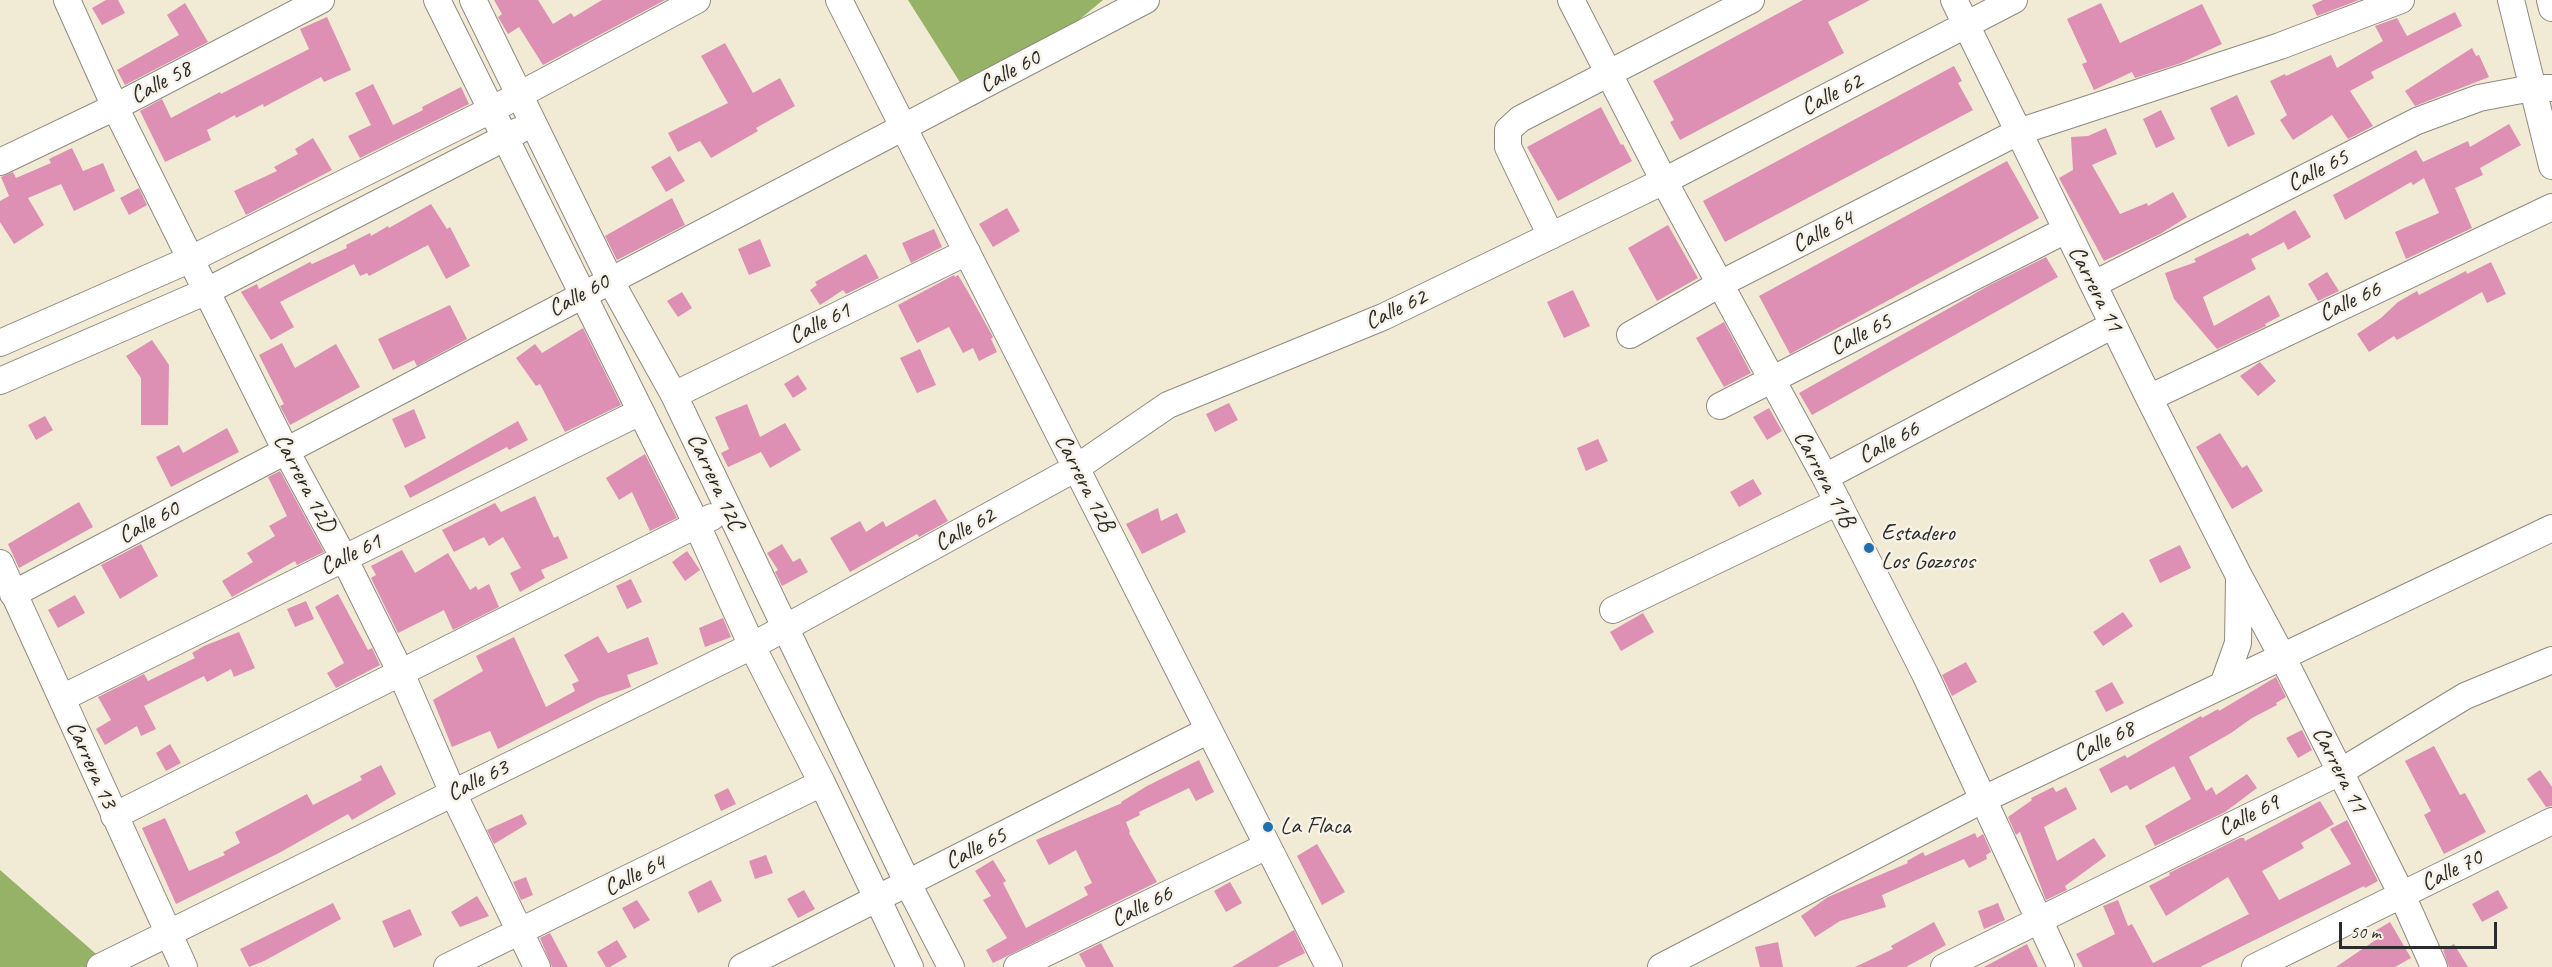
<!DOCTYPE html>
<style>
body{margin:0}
#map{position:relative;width:2552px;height:967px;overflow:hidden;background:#f1ead4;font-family:Caveat,sans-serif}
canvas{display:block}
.scale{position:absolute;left:2339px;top:922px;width:158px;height:27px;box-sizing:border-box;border:3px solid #2b2b2b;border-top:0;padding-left:8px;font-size:18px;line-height:21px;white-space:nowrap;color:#2b2b2b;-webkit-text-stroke:4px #f7f3e8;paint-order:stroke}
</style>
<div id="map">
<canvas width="2552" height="967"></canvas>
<div class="scale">50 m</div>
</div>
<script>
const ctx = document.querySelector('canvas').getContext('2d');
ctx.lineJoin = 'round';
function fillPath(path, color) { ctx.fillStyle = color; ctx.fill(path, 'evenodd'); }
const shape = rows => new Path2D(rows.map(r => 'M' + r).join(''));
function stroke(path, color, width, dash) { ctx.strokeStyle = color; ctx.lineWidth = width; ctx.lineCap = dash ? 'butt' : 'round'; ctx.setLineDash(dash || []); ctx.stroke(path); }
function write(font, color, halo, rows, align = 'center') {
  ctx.font = font + ' Caveat,sans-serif'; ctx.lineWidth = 5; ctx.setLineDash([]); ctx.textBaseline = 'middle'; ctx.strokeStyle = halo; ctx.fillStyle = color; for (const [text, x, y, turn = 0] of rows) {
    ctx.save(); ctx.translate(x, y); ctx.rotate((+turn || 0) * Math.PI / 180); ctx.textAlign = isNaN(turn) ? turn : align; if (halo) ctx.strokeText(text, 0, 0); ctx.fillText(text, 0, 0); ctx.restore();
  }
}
const forest = shape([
 [908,0,1103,0,975,106],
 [0,870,111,967,0,967]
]);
const building = shape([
 [106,0,118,0,125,13,102,25,92,8],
 [494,0,538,0,553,24,571,13,574,17,602,0,665,0,543,65,519,27,508,34,498,17,502,14],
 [1803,0,1870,0,1828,22,1844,53,1680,140,1670,122,1674,120,1653,81],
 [2323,0,2359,0,2317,16,2312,5],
 [185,3,208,42,125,85,117,70,179,35,167,15],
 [2101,3,2120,43,2202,4,2222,44,2181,63,2135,78,2132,72,2094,90,2082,64,2087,62,2067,19],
 [2455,12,2462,26,2371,72,2374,78,2350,91,2373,126,2348,139,2332,115,2293,140,2280,120,2287,115,2270,81,2285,74,2286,76,2331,55,2337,68,2383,41,2375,26,2397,18,2407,36],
 [327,17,351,70,324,82,321,77,264,107,263,104,236,118,235,115,207,130,211,140,165,162,140,111,162,99,171,118,220,92,221,94,252,78,309,49,300,29],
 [725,43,753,93,780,78,795,106,756,128,758,131,711,158,700,141,678,152,668,133,728,103,701,56],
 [2472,48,2476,56,2479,55,2489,77,2415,106,2405,91],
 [1954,66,1962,81,1958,83,1973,110,1725,242,1703,201],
 [373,84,393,125,423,110,422,107,461,87,469,104,360,158,348,136,371,125,355,93],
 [2237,95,2255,134,2228,147,2210,108],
 [1601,107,1621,145,1623,144,1632,161,1558,201,1527,147],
 [2161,110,2175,139,2156,148,2143,119],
 [2509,124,2521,145,2480,168,2483,175,2455,188,2472,228,2406,259,2395,232,2439,213,2424,178,2413,185,2411,182,2345,220,2333,195,2416,150,2423,162,2468,141,2470,147],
 [2106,128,2117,154,2092,165,2120,214,2147,203,2148,206,2173,192,2187,217,2160,234,2104,261,2059,178,2073,170,2071,137,2088,136],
 [313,138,332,170,246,215,234,191,277,171,274,167,298,154,295,149],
 [72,148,83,171,103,163,115,191,74,211,61,184,28,198,44,225,14,244,0,222,0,201,9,196,1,177,13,172,16,178,51,163,49,159],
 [670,156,685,181,666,192,651,167],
 [2007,161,2039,218,1790,354,1759,296],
 [139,188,147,205,129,215,120,198],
 [672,198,685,225,617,260,605,236],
 [431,204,447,229,450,227,470,266,446,279,428,245,369,276,367,273,360,276,354,264,280,302,294,327,271,340,241,292,257,284,259,289,310,262,312,264,347,248,346,245,370,233,371,236,388,226,389,228],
 [1007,208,1020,231,993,247,979,224],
 [2295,210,2311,237,2288,250,2284,242,2251,259,2256,269,2203,297,2214,326,2269,295,2280,316,2265,324,2266,326,2217,349,2174,299,2165,273,2196,262,2194,259,2248,233,2250,236],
 [1668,225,1698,278,1657,301,1628,248],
 [934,229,942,247,911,263,902,243],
 [760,239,771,266,749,275,738,249],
 [866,254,879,278,846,294,843,290,820,305,810,290,817,285,815,282],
 [2046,257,2058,277,1812,415,1799,393,1990,285],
 [2491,262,2506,294,2487,303,2482,292,2397,340,2394,336,2369,352,2357,334,2381,318,2398,302,2417,291,2419,295,2466,271,2467,274],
 [2327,272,2339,291,2318,301,2308,284],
 [954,275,955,277,958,275,967,290,993,337,991,339,997,352,979,361,973,348,963,353,949,327,917,343,898,305],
 [1573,290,1590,326,1564,338,1547,302],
 [682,292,692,308,678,317,667,301],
 [450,305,467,339,417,366,414,360,393,370,378,339],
 [1724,322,1751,373,1724,387,1696,338],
 [583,328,621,405,565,432,540,384,536,386,516,358,535,344,542,353],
 [152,340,169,365,168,425,141,425,141,378,126,356],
 [282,343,295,368,336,344,360,387,290,425,280,406,284,404,259,355],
 [920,349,936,385,917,393,900,358],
 [2260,362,2276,381,2258,396,2240,376],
 [798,375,807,389,793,398,784,384],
 [1229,403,1238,420,1215,432,1206,414],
 [747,404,760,437,785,423,801,450,770,468,761,452,728,467,721,453,729,449,715,417],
 [1769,408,1782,431,1767,440,1753,417],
 [414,409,426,438,405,448,392,419],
 [45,416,53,430,36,440,28,425],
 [518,421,528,440,509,450,507,447,410,498,404,486],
 [227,428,239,452,171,487,156,457,179,445,183,453],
 [2220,433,2242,468,2247,465,2263,491,2232,509,2196,447],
 [1598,439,1608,461,1586,471,1577,448],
 [645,454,677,518,650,531,632,492,619,500,606,478],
 [280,471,324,552,297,565,295,561,232,597,222,581,253,562,247,553,275,536,269,526,287,516,268,477],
 [1753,479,1762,494,1739,507,1730,492],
 [535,496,554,538,558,536,568,558,541,570,545,578,520,592,510,573,521,568,503,537,489,546,484,537,454,552,442,530,495,503,501,512],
 [935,499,948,521,919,537,917,534,850,572,830,538,860,521,866,532,883,521,886,527],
 [79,502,93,527,19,568,8,544],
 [1158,508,1161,521,1177,513,1186,532,1142,554,1126,524],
 [141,544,158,576,120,599,101,565],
 [782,544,793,562,800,558,808,572,782,586,775,572,778,570,767,553],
 [2180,545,2191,568,2160,583,2149,560],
 [402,550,415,573,448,553,470,590,476,586,478,590,489,584,499,607,453,630,444,610,398,633,371,578,376,575,371,566],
 [687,551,700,570,685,581,672,562],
 [631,579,642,602,627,609,616,586],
 [338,594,368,650,372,648,380,665,336,688,327,673,344,663,315,607],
 [75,595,85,613,58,628,48,610],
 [306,601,314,619,295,627,287,609],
 [2123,612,2133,626,2103,646,2093,632],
 [1643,613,1654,632,1621,651,1610,632],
 [723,618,731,637,705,647,699,628],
 [239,632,255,668,234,677,231,669,207,682,204,676,144,706,156,729,141,736,137,726,105,745,96,729,111,720,98,697,144,674,148,681,195,658,192,653,204,646],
 [598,636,608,653,648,637,658,664,627,675,631,687,598,698,498,749,490,731,452,747,433,700,483,671,476,656,514,637,546,707,575,691,572,684,579,681,564,655],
 [1966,662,1977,682,1952,696,1942,675],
 [2276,677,2286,697,2276,703,2277,705,2252,718,2231,733,2189,757,2206,791,2212,787,2216,795,2247,774,2257,788,2225,812,2155,846,2145,826,2191,799,2174,766,2130,790,2127,785,2111,793,2099,769,2125,755,2127,758,2201,716,2202,718,2218,709,2219,711],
 [2112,682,2124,703,2106,712,2095,691],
 [2302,730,2312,750,2298,758,2286,738],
 [170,744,181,763,166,771,156,753],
 [2434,746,2460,795,2465,793,2486,832,2444,854,2424,815,2431,811,2405,761],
 [1199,760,1214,792,1196,801,1189,788,1139,812,1140,815,1126,822,1130,832,1129,833,1157,882,993,963,986,950,1007,938,983,900,991,896,975,871,993,860,1006,881,1003,883,1026,928,1088,895,1084,887,1092,883,1076,850,1049,865,1036,840,1122,803,1121,802,1147,786],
 [381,765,396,794,352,820,348,814,279,853,176,904,142,828,165,818,189,871,225,855,223,852,240,843,235,832,307,794,313,805,362,780,360,776],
 [2540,770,2552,787,2552,806,2546,807,2527,779],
 [2053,787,2056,792,2066,787,2077,809,2044,827,2057,861,2094,838,2106,856,2065,886,2067,890,2046,900,2020,832,2016,835,2008,817,2032,800,2031,798],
 [728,788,736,804,721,811,714,795],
 [2320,801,2334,824,2301,843,2304,848,2262,871,2279,900,2351,864,2330,829,2347,820,2378,881,2365,888,2364,886,2200,967,2083,967,2076,954,2115,934,2103,906,2118,900,2128,926,2132,924,2153,963,2249,914,2228,877,2166,916,2149,886,2170,875,2169,873,2240,838,2244,838,2245,841],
 [522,814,527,824,494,844,487,830],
 [1975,833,1977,838,1983,834,1991,852,1986,855,1987,859,1969,868,1964,859,1882,895,1886,907,1840,921,1815,937,1801,916,1828,897,1908,863,1907,861,1923,852,1925,856],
 [1317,844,1345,892,1322,905,1297,856],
 [766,855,773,873,755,879,749,861],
 [526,877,533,895,521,900,513,882],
 [711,880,722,901,698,913,688,892],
 [1230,882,1242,903,1226,912,1214,891],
 [804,890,815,909,798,918,787,899],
 [2498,890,2508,908,2482,922,2472,904],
 [477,896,489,916,460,927,451,912],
 [637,900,650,920,634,929,622,908],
 [333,903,341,919,264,961,249,967,240,949],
 [1998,903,2005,920,1984,929,1978,911],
 [410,909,422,935,394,948,382,921],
 [1934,922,1946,945,1906,967,1855,967,1893,949,1891,946],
 [2390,922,2411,958,2395,967,2336,967,2374,941,2370,934],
 [1294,930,1305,953,1277,967,1232,967],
 [550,933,568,967,552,967,540,938],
 [617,940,627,957,610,967,606,967,597,952],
 [1778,942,1783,967,1760,967,1755,947],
 [1101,943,1114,967,1086,967,1079,954],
 [2027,944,2038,967,1984,967],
 [2454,944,2468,967,2449,967,2443,950]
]);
const minor = shape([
 [67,0,115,107,286,451,344,558,401,673,453,793,537,967],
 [437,0,697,525,752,646,822,783,910,967],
 [473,0,610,280,674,395,908,884,951,967],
 [839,0,1329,967],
 [1571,0,1664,181,1825,477,1925,674,2061,967],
 [1954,0,2149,398,2239,576,2282,656,2402,895,2434,967],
 [2511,0,2552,166],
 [2550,0,2552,8],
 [0,162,115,107,321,0],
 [1551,236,1508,147,1508,130,1520,119,1751,0],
 [2094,284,2417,121,2479,98,2532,88,2552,88],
 [1630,335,1720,284,2018,132,2280,46,2401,0],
 [0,343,191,259,491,110,697,0],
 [0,381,207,291,518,131],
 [674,395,967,252],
 [2149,398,2552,207],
 [1720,406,2066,230],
 [1825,477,2113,325],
 [0,563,184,967],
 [13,594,1146,0],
 [1613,610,1838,502],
 [2223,685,2238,643,2239,579],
 [62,698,640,412],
 [114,816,712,517],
 [100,967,752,646,1076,468,1168,405,1383,317,1664,181,2014,0],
 [447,967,822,783],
 [742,967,1209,730],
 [1017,967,1267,846],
 [1661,967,1984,799,2552,528],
 [1944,967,2340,772,2465,696,2552,660],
 [2255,967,2552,821]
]);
const markers = [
 [1869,548,6,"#1f6fb2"],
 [1268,827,6,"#1f6fb2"]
];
const streetNames = [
 ["Calle 60",1010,72,-28],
 ["Calle 58",161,83,-28],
 ["Calle 62",1832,95,-27],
 ["Calle 65",2318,171,-27],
 ["Calle 64",1823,232,-27],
 ["Carrera 11",2095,289,63],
 ["Calle 60",579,296,-28],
 ["Calle 66",2350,302,-25],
 ["Calle 62",1396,310,-25],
 ["Calle 61",820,324,-26],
 ["Calle 65",1861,335,-27],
 ["Calle 66",1889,443,-28],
 ["Carrera 11B",1824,479,62],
 ["Carrera 12C",715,482,65],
 ["Carrera 12D",304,483,62],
 ["Carrera 12B",1084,483,63],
 ["Calle 60",149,523,-28],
 ["Calle 62",965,530,-29],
 ["Calle 61",351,555,-26],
 ["Calle 68",2104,742,-26],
 ["Carrera 13",91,765,66],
 ["Carrera 11",2339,770,63],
 ["Calle 63",478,781,-26],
 ["Calle 69",2249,816,-26],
 ["Calle 65",976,849,-27],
 ["Calle 70",2452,871,-26],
 ["Calle 64",635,876,-26],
 ["Calle 66",1142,907,-26]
];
const poiNames = [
 ["Estadero",1881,534],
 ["Los Gozosos",1881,562],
 ["La Flaca",1280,827]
];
fillPath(forest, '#95b266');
fillPath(building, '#dd90b3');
stroke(minor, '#8e8a80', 28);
stroke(minor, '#fff', 26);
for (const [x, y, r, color] of markers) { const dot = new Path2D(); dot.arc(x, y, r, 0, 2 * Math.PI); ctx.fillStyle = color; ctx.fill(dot); stroke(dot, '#f7f3e8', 2); }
write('24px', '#2b2b2b', '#f7f3e8', streetNames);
write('24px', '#2b2b2b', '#f7f3e8', poiNames, 'left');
</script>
